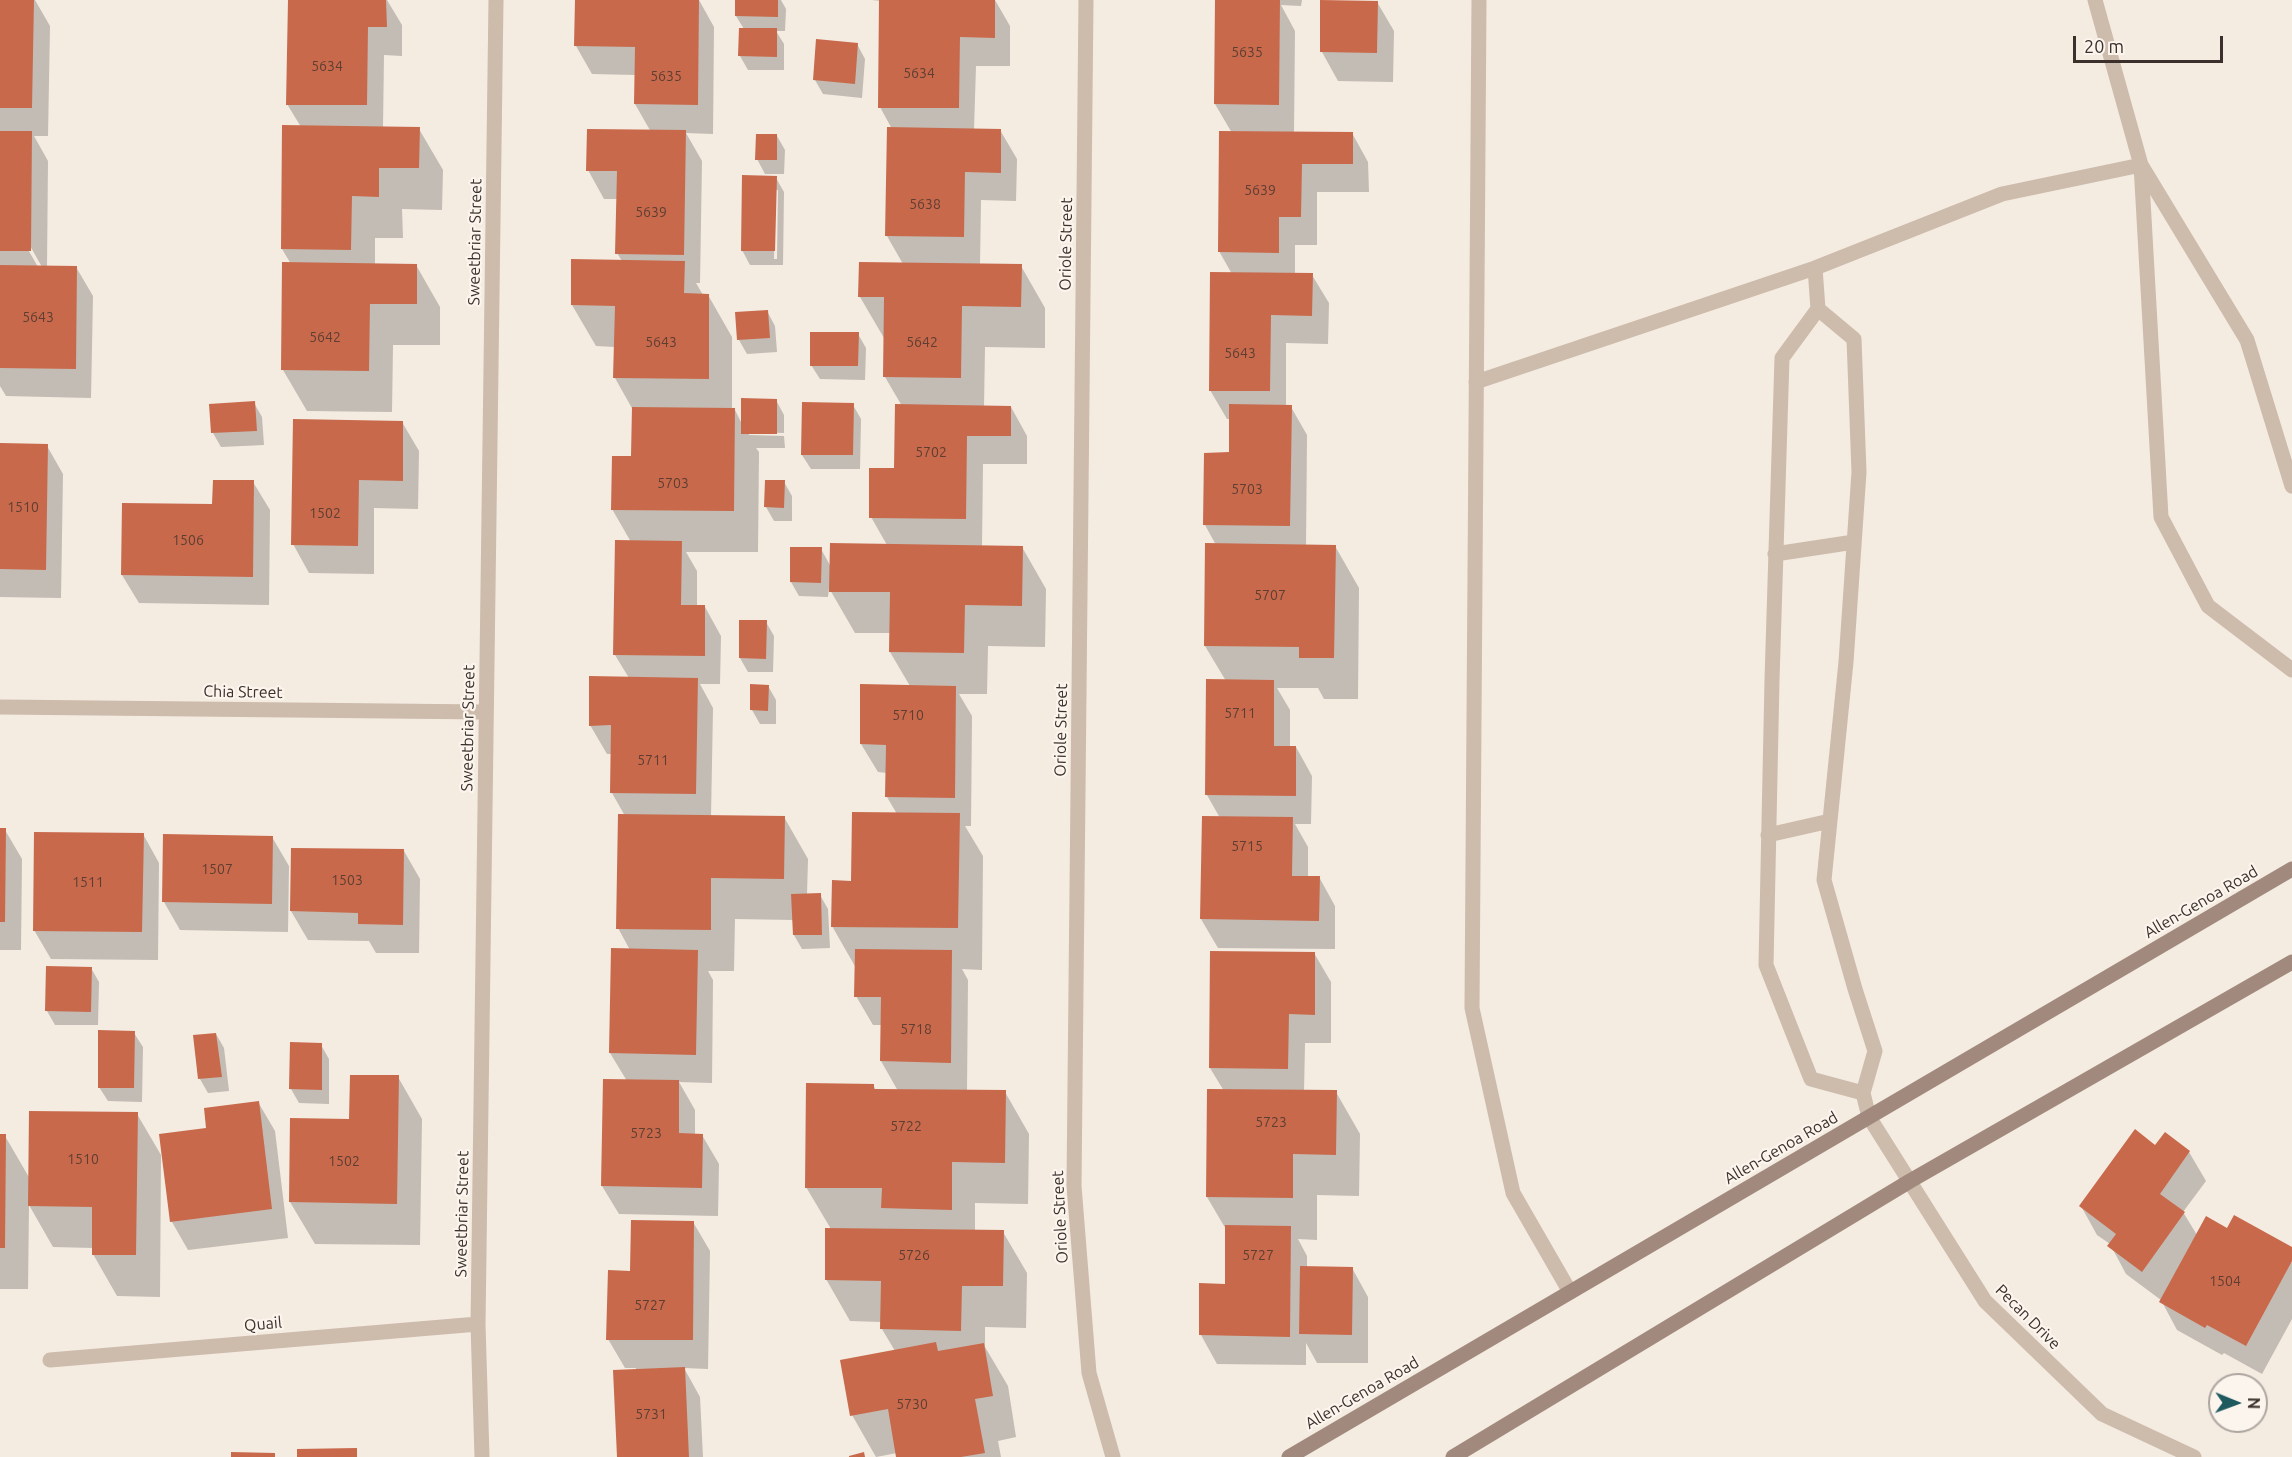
<!DOCTYPE html>
<style>
body{margin:0}
#map{position:relative;width:2292px;height:1457px;overflow:hidden;background:#f4ebe1;font-family:Ubuntu,sans-serif}
canvas{display:block}
.north{position:absolute;left:2208px;top:1373px;width:60px;height:60px;box-sizing:border-box;background:#fbf5ee;border:2px solid #aea6a0;border-radius:50%;rotate:91deg;font-size:16px;font-weight:700;line-height:24px;text-align:center;color:#3b302b}
.north::after{content:'';display:block;margin:auto;width:21px;height:27px;background:#1f5a5e;clip-path:polygon(50% 0,100% 100%,50% 72%,0 100%)}
.scale{position:absolute;left:2073px;top:36px;width:150px;height:27px;box-sizing:border-box;border:3px solid #3b302b;border-top:0;padding-left:8px;font-size:18px;line-height:21px;white-space:nowrap;color:#3b302b;-webkit-text-stroke:4px #fbf5ee;paint-order:stroke}
</style>
<div id="map">
<canvas width="2292" height="1457"></canvas>
<div class="north">N</div>
<div class="scale">20 m</div>
</div>
<script>
const ctx = document.querySelector('canvas').getContext('2d');
ctx.lineJoin = 'round';
function fillPath(path, color) { ctx.fillStyle = color; ctx.fill(path, 'evenodd'); }
const shape = rows => new Path2D(rows.map(r => 'M' + r).join(''));
function stroke(path, color, width, dash) { ctx.strokeStyle = color; ctx.lineWidth = width; ctx.lineCap = dash ? 'butt' : 'round'; ctx.setLineDash(dash || []); ctx.stroke(path); }
function write(font, color, halo, rows, align = 'center') {
  ctx.font = font + ' Ubuntu,sans-serif'; ctx.lineWidth = 4.5; ctx.setLineDash([]); ctx.textBaseline = 'middle'; ctx.strokeStyle = halo; ctx.fillStyle = color; for (const [text, x, y, turn = 0] of rows) {
    ctx.save(); ctx.translate(x, y); ctx.rotate((+turn || 0) * Math.PI / 180); ctx.textAlign = isNaN(turn) ? turn : align; if (halo) ctx.strokeText(text, 0, 0); ctx.fillText(text, 0, 0); ctx.restore();
  }
}
const shadow = shape([
 [0,0,35,0,50,26,48,136,34,136,48,161,47,267,76,267,93,296,91,398,6,396,0,386],
 [29,244,42,267,38,267,26,246],
 [289,0,387,0,402,25,402,56,384,55,383,128,419,129,443,170,442,210,402,209,403,238,375,238,375,265,416,265,440,307,440,345,393,345,392,412,307,411,283,370,291,264,282,249,301,127,287,104],
 [577,0,699,0,714,27,713,134,686,133,702,161,700,283,696,283,703,295,708,295,732,337,732,410,735,410,742,424,776,400,784,415,784,433,749,432,749,435,784,436,785,448,756,448,759,452,758,552,686,552,697,571,697,607,705,607,721,636,720,684,700,684,713,708,711,817,784,817,808,859,807,895,820,895,828,909,830,948,802,949,794,935,793,920,735,919,734,971,708,971,713,980,712,1083,679,1082,695,1110,695,1135,702,1135,719,1164,718,1216,619,1214,602,1186,627,1081,610,1053,630,950,618,928,625,816,612,793,612,754,607,754,590,725,629,678,615,655,631,542,612,509,632,458,633,410,615,378,615,347,596,346,572,305,622,261,617,253,618,199,604,199,588,170,651,132,635,104,636,75,592,74,576,46],
 [737,0,781,0,786,9,785,31,776,31,784,44,784,70,748,70,740,56,744,29,736,16],
 [872,0,995,0,1010,26,1010,66,976,66,974,130,1000,130,1017,159,1016,201,981,200,980,265,1021,266,1045,308,1045,348,985,347,984,407,1011,407,1027,436,1027,464,983,464,982,547,1022,547,1046,589,1045,647,988,646,987,694,959,694,972,716,971,826,965,826,983,856,982,970,962,969,968,980,967,1091,1005,1092,1029,1134,1028,1204,975,1203,975,1231,1003,1232,1027,1273,1026,1328,985,1327,985,1347,1008,1386,1016,1437,998,1441,1001,1457,898,1457,897,1453,876,1457,852,1415,895,1351,882,1329,882,1322,850,1321,826,1279,831,1229,806,1187,873,1085,876,1090,898,1091,881,1061,882,1025,873,1025,856,996,856,968,832,926,852,882,897,814,887,797,887,773,878,772,861,744,910,686,890,652,890,633,855,633,829,588,828,597,799,596,791,582,821,549,831,567,887,545,871,517,896,470,902,406,885,377,884,338,860,297,903,264,887,236,892,129,880,107,881,1],
 [1235,0,1302,0,1301,6,1281,5,1295,31,1294,133,1352,133,1368,162,1369,192,1317,192,1317,245,1295,245,1295,274,1312,275,1329,303,1328,344,1286,343,1286,406,1291,407,1307,435,1306,546,1335,546,1359,588,1358,699,1324,699,1318,688,1277,688,1290,710,1290,747,1296,747,1312,776,1311,824,1295,824,1308,847,1308,878,1319,877,1335,906,1335,949,1218,948,1201,919,1220,818,1207,795,1226,681,1205,646,1216,545,1205,525,1230,454,1230,419,1227,419,1210,390,1232,274,1219,251,1232,133,1215,104],
 [1322,2,1377,2,1394,31,1393,82,1338,81,1322,52],
 [857,44,865,59,862,98,823,94,815,80],
 [777,136,785,150,784,174,765,174,757,159],
 [776,178,784,192,783,265,750,265,742,250],
 [775,190,778,190,777,259,774,259],
 [767,311,775,326,777,352,747,354,739,340,737,314],
 [858,334,866,348,865,380,820,379,811,365],
 [254,403,262,417,264,445,221,447,213,433],
 [853,405,861,419,860,469,811,469,802,455],
 [402,422,419,451,418,509,374,508,374,574,309,573,293,544],
 [0,445,47,446,63,474,61,598,0,597],
 [253,482,270,510,269,605,139,603,122,575],
 [784,482,792,496,792,521,774,521,766,507],
 [766,622,774,636,773,672,748,672,740,658],
 [768,686,776,700,776,724,760,724,752,710],
 [0,830,5,830,22,859,21,950,0,950],
 [143,834,159,863,158,960,51,959,34,930],
 [272,837,289,866,288,932,180,930,164,902],
 [292,849,404,851,420,879,419,953,376,953,369,941,308,940,291,911],
 [1314,953,1331,982,1331,1043,1305,1043,1304,1092,1336,1092,1360,1134,1359,1196,1317,1195,1317,1240,1298,1239,1307,1256,1307,1267,1352,1268,1368,1297,1368,1363,1317,1363,1306,1343,1306,1365,1217,1364,1201,1335,1201,1285,1226,1285,1227,1231,1207,1197,1224,1091,1210,1068],
 [48,967,91,968,99,982,98,1025,55,1025,47,1011],
 [134,1033,143,1047,142,1102,108,1101,99,1087],
 [216,1034,224,1048,229,1091,208,1093,200,1079],
 [292,1044,321,1045,329,1059,329,1104,299,1103,291,1089],
 [398,1077,422,1119,420,1245,315,1244,290,1202,351,1120],
 [258,1102,275,1131,288,1238,188,1250,172,1222],
 [137,1114,161,1155,160,1297,117,1296,93,1254,93,1248,53,1247,29,1205,28,1289,0,1289,0,1136,5,1136,30,1179],
 [2156,1147,2189,1152,2206,1181,2183,1212,2197,1235,2228,1230,2292,1249,2292,1319,2262,1374,2224,1353,2222,1355,2177,1330,2161,1300,2126,1274,2110,1244,2097,1235,2081,1206],
 [693,1222,710,1251,708,1369,684,1368,700,1397,703,1457,619,1457,636,1368,625,1368,608,1339,631,1272]
]);
const building = shape([
 [0,0,34,0,32,108,0,108],
 [288,0,386,0,387,27,368,27,367,105,286,105],
 [575,0,699,0,698,105,634,104,635,47,574,46],
 [735,0,778,0,778,17,735,16],
 [879,0,995,0,995,38,960,37,959,108,878,108],
 [1215,0,1280,0,1279,105,1214,104],
 [1320,0,1378,1,1377,53,1320,52],
 [739,28,777,28,777,57,738,56],
 [816,39,858,43,855,84,813,80],
 [282,125,420,127,419,168,379,168,379,197,352,196,351,250,281,249],
 [887,127,1001,129,1001,173,965,172,964,237,885,236],
 [587,129,686,130,684,255,615,254,617,171,586,171],
 [0,131,32,131,31,251,0,251],
 [1219,131,1353,132,1353,164,1302,164,1301,217,1279,217,1279,253,1218,252],
 [756,134,777,134,777,160,755,160],
 [742,175,777,176,775,251,741,251],
 [571,259,685,261,684,293,709,294,709,379,613,378,615,306,571,305],
 [282,262,417,264,417,304,370,304,369,371,281,370],
 [859,262,1022,264,1021,307,962,306,961,378,883,377,884,297,858,297],
 [0,265,77,266,76,369,0,368],
 [1210,272,1313,273,1312,316,1271,315,1270,391,1209,391],
 [768,310,770,338,737,340,735,312],
 [810,332,859,332,858,366,810,366],
 [741,398,777,399,777,434,741,434],
 [255,401,257,431,211,433,209,404],
 [802,402,854,403,853,455,801,455],
 [895,404,1011,406,1011,436,967,436,966,519,869,518,869,468,894,468],
 [1229,404,1292,405,1290,526,1203,525,1204,453,1229,452],
 [632,407,735,408,734,511,611,510,612,456,631,456],
 [293,419,403,421,403,481,359,480,358,546,291,545],
 [0,443,48,444,46,570,0,569],
 [213,480,254,480,253,577,121,575,122,503,212,504],
 [765,480,785,480,784,508,764,507],
 [615,540,682,541,681,605,705,605,705,656,613,655],
 [830,543,1023,546,1022,606,965,605,964,653,889,652,890,592,829,592],
 [1205,543,1336,545,1334,658,1299,658,1299,647,1204,646],
 [790,547,822,547,821,583,790,582],
 [739,620,767,620,766,659,739,658],
 [589,676,698,678,696,794,610,793,611,725,589,726],
 [1206,679,1274,680,1274,746,1296,746,1296,796,1205,795],
 [750,684,769,685,768,711,750,710],
 [860,684,956,686,955,798,885,797,886,745,860,744],
 [852,812,960,813,958,928,831,927,832,880,851,881],
 [618,814,785,816,784,879,711,878,711,930,616,929],
 [1202,816,1293,817,1292,876,1320,876,1319,921,1200,919],
 [0,828,6,828,5,922,0,922],
 [34,832,144,833,142,932,33,931],
 [163,834,273,836,272,904,162,902],
 [291,848,404,849,403,925,358,924,358,913,290,911],
 [821,893,822,935,793,935,791,894],
 [611,948,698,950,696,1055,609,1053],
 [855,949,952,950,951,1063,880,1061,881,997,854,997],
 [1210,951,1315,952,1315,1015,1289,1014,1288,1069,1209,1068],
 [46,966,92,967,91,1012,45,1011],
 [98,1030,135,1031,134,1088,98,1088],
 [216,1033,222,1077,198,1079,193,1035],
 [290,1042,322,1043,322,1090,289,1089],
 [350,1075,399,1075,397,1204,289,1202,290,1118,349,1119],
 [603,1079,679,1080,679,1133,703,1134,702,1188,601,1186],
 [806,1083,874,1084,874,1089,1006,1090,1005,1163,952,1162,952,1210,881,1208,882,1188,805,1188],
 [1207,1089,1337,1090,1336,1155,1293,1154,1293,1198,1206,1197],
 [259,1101,272,1209,170,1222,159,1134,206,1128,204,1108],
 [29,1111,138,1112,136,1255,92,1255,92,1207,28,1206],
 [2135,1129,2155,1145,2165,1132,2190,1151,2160,1194,2185,1212,2142,1272,2107,1246,2116,1234,2079,1206],
 [0,1134,6,1134,5,1248,0,1248],
 [2234,1215,2292,1247,2292,1261,2246,1346,2207,1325,2205,1328,2159,1302,2206,1216,2227,1228],
 [631,1220,694,1221,693,1340,606,1340,608,1270,630,1271],
 [1225,1225,1291,1226,1290,1337,1199,1335,1199,1283,1225,1284],
 [825,1228,1004,1230,1003,1286,962,1286,961,1331,880,1329,881,1281,825,1280],
 [1300,1266,1353,1267,1352,1335,1299,1334],
 [936,1342,938,1351,984,1343,993,1396,975,1399,985,1453,961,1457,896,1457,888,1409,850,1416,840,1360],
 [685,1367,689,1457,617,1457,613,1370],
 [357,1448,357,1457,297,1457,297,1449],
 [231,1452,275,1453,275,1457,231,1457],
 [864,1452,865,1457,849,1457,849,1456]
]);
const service = shape([
 [1479,0,1472,1008,1513,1193,1570,1292],
 [2095,0,2141,165,2247,340,2292,486],
 [1818,309,1815,268,2002,194,2141,165,2161,517,2208,606,2292,670],
 [1476,382,1815,268],
 [1775,554,1854,542],
 [1768,835,1830,821],
 [1863,1093,1811,1079,1766,965,1772,680,1782,358,1818,309,1854,339,1859,472,1846,662,1824,880,1855,989,1875,1051,1863,1093,1869,1117]
]);
const minor = shape([
 [1086,0,1074,1186,1089,1373,1113,1457],
 [0,707,486,712],
 [1869,1117,1985,1301,2102,1414,2194,1457],
 [50,1360,478,1324],
 [482,1457,478,1324,496,0]
]);
const secondary = shape([
 [1289,1457,2292,869],
 [1453,1457,1910,1181,2292,962]
]);
const numberNames = [
 ["5635",1247,52],
 ["5634",327,66],
 ["5634",919,73],
 ["5635",666,76],
 ["5639",1260,190],
 ["5638",925,204],
 ["5639",651,212],
 ["5643",38,317],
 ["5642",325,337],
 ["5643",661,342],
 ["5642",922,342],
 ["5643",1240,353],
 ["5702",931,452],
 ["5703",673,483],
 ["5703",1247,489],
 ["1510",23,507],
 ["1502",325,513],
 ["1506",188,540],
 ["5707",1270,595],
 ["5711",1240,713],
 ["5710",908,715],
 ["5711",653,760],
 ["5715",1247,846],
 ["1507",217,869],
 ["1503",347,880],
 ["1511",88,882],
 ["5718",916,1029],
 ["5723",1271,1122],
 ["5722",906,1126],
 ["5723",646,1133],
 ["1510",83,1159],
 ["1502",344,1161],
 ["5726",914,1255],
 ["5727",1258,1255],
 ["1504",2225,1281],
 ["5727",650,1305],
 ["5730",912,1404],
 ["5731",651,1414]
];
const streetNames = [
 ["Sweetbriar Street",475,242,-89],
 ["Oriole Street",1066,244,-89],
 ["Chia Street",243,692,1],
 ["Sweetbriar Street",468,728,-89],
 ["Oriole Street",1061,730,-89],
 ["Allen-Genoa Road",2201,902,-30],
 ["Allen-Genoa Road",1781,1148,-30],
 ["Sweetbriar Street",462,1214,-89],
 ["Oriole Street",1060,1217,-93],
 ["Pecan Drive",2028,1317,45],
 ["Quail",263,1324,-5],
 ["Allen-Genoa Road",1362,1393,-30]
];
fillPath(shadow, '#0003');
fillPath(building, '#c8694b');
stroke(service, '#cdbbac', 15);
stroke(minor, '#cdbbac', 15);
stroke(secondary, '#a18a7d', 15);
write('14px', '#5e3e33', null, numberNames);
write('16px', '#3b302b', '#fbf5ee', streetNames);
</script>
